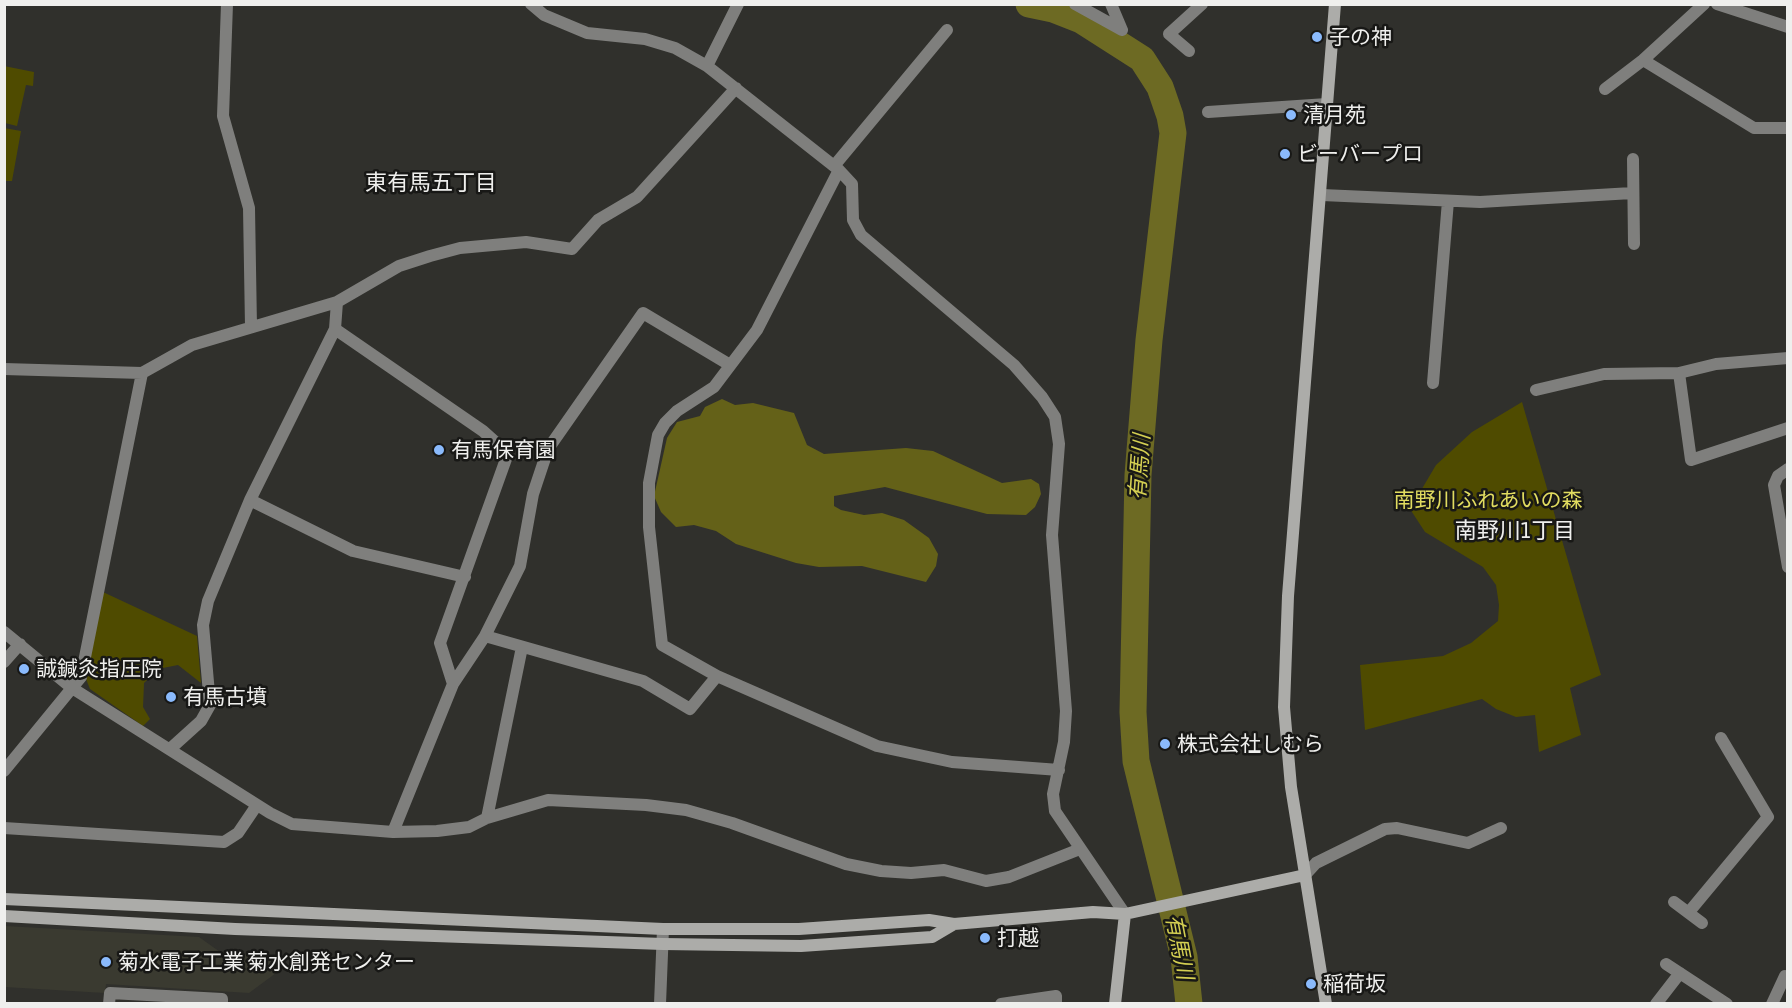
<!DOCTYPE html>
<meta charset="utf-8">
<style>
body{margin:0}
#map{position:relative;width:1792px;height:1008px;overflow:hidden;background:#30302c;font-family:"Asap Condensed",sans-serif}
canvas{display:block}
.frame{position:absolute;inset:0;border:6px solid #efefed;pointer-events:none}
</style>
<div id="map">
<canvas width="1792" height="1008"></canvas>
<div class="frame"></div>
</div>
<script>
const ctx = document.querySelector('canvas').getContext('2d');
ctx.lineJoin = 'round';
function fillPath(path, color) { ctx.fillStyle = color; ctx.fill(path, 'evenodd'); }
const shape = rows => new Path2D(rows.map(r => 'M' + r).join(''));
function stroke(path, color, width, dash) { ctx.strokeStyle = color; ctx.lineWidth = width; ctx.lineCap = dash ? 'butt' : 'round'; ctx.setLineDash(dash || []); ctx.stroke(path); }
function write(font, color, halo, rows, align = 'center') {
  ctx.font = font + ' "Asap Condensed","Noto Sans JP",sans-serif'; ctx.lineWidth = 5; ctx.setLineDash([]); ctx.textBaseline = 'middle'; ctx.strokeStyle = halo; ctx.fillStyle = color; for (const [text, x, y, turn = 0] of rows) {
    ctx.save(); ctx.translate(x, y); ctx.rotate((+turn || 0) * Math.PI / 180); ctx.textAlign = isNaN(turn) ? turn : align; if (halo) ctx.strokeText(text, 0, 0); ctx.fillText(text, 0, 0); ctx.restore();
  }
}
const built = shape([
 [5,926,199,937,220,952,274,957,276,973,249,993,106,984,105,993,5,987]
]);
const green = shape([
 [4,66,34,72,33,86,26,85,17,126,5,123],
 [4,128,21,131,12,181,5,181],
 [1522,402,1601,675,1570,688,1581,735,1539,752,1535,715,1516,717,1496,709,1482,699,1365,730,1360,665,1443,656,1471,643,1498,621,1499,605,1496,585,1483,567,1425,532,1410,509,1436,465,1472,432],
 [103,592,197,636,201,683,178,665,158,669,144,683,143,707,150,719,143,726,90,689,86,679]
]);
const forest = shape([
 [722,399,735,405,753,403,794,413,807,445,824,454,906,448,933,451,1002,483,1031,479,1039,484,1041,494,1035,507,1026,515,987,514,885,487,834,496,834,506,841,510,864,515,882,513,904,520,929,538,938,554,936,566,926,582,862,566,819,567,796,563,736,544,716,531,694,525,676,527,661,512,654,496,667,438,677,422,700,416,705,407]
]);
const river = shape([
 [1029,4,1053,9,1081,20,1142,59,1160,87,1170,116,1173,133,1149,340,1138,475,1133,712,1136,761,1184,957,1189,1004]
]);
const street = shape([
 [227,4,223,116,249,208,251,327],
 [531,4,544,15,587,33,645,39,675,48,707,66,839,170,852,184,853,220,861,235,1014,365,1042,397,1055,417,1059,444,1052,535,1066,711,1064,742,1053,794,1055,811,1125,914],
 [1075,4,1122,30],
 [1111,4,1122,30],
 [1717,4,1788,27],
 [1189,51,1169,34,1202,4],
 [1643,60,1754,128,1788,128],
 [707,66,738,4],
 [1605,89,1643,60,1704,4],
 [1208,112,1327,104],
 [1633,159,1634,244],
 [834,166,947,30],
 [1322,195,1480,202,1632,193],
 [335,329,483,431,503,449,506,459,440,643,453,684],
 [4,369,142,373,192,345,337,302,399,266,430,256,460,248,526,242,572,249,598,220,637,197,736,88],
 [1679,373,1691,460,1788,428],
 [1433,383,1448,201],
 [1536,390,1604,374,1679,373,1716,364,1788,358],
 [1788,469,1778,476,1774,485,1788,567],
 [250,500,353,551,465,577],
 [4,632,72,688,270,813,292,824,393,832,437,831,469,827,487,818,548,800,646,805,686,810,732,823,846,864,881,871,911,873,944,870,986,881,1009,877,1080,849],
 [485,636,520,566,533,494,548,449,643,313,730,365],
 [4,662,20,644],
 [717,676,662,645,649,527,649,483,658,435,665,423,677,411,714,387,757,330,839,170],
 [170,749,201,721,210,705,203,625,208,601,250,500,335,329,337,302],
 [4,771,81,677,142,373],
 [487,818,522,647],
 [4,828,224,842,238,833,257,805],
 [393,832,453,684,485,636,643,681,690,709,717,676,877,746,952,762,1059,770],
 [1305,875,1316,863,1385,829,1397,828,1468,843,1501,828],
 [1674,902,1702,923],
 [1689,912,1768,817,1721,738],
 [1666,964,1727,1004],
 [109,1004,110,993,222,999,222,1004],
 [660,1004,663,929],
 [1001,1004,1056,996,1056,1004],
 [1656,1004,1680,973],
 [1772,1004,1785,976]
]);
const secondary = shape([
 [4,899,663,929,799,929,929,920,954,924,1093,912,1125,914,1305,875],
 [4,916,235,929,663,944,801,946,932,937,954,924],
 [1115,1004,1125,914],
 [1326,1004,1291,787,1284,707,1288,596,1335,4]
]);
const markers = [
 [1317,37,6,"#8abafc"],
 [1291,115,6,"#8abafc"],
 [1285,154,6,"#8abafc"],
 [439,450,6,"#8abafc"],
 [24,669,6,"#8abafc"],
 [171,697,6,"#8abafc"],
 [1165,744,6,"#8abafc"],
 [985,938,6,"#8abafc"],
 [106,962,6,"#8abafc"],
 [1311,984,6,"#8abafc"]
];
const poiNames = [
 ["子の神",1329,37],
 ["清月苑",1303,115],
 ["ビーバープロ",1297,154],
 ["有馬保育園",451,450],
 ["誠鍼灸指圧院",36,669],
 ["有馬古墳",183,697],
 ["株式会社しむら",1177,744],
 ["打越",997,938],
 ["菊水電子工業 菊水創発センター",118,962],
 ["稲荷坂",1323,984]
];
const parkNames = [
 ["南野川ふれあいの森",1488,500]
];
const neighbourhoodNames = [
 ["東有馬五丁目",431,183],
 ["南野川1丁目",1515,531]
];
const waterNames = [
 ["有馬川",1140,467,-86],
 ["有馬川",1179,947,79]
];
fillPath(built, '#3a3a30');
fillPath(green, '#4f4b00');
fillPath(forest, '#646118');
stroke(river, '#6d6a23', 27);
stroke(street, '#7f7f7d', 12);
stroke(secondary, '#acaca9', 12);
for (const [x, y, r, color] of markers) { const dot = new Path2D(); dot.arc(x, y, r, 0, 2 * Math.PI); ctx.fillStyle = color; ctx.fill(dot); stroke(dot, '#181816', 2); }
write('21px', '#efefed', '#181816', poiNames, 'left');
write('21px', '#e1dc60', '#181816', parkNames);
write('22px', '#efefed', '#181816', neighbourhoodNames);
write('italic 22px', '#d4cf52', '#181816', waterNames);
</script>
